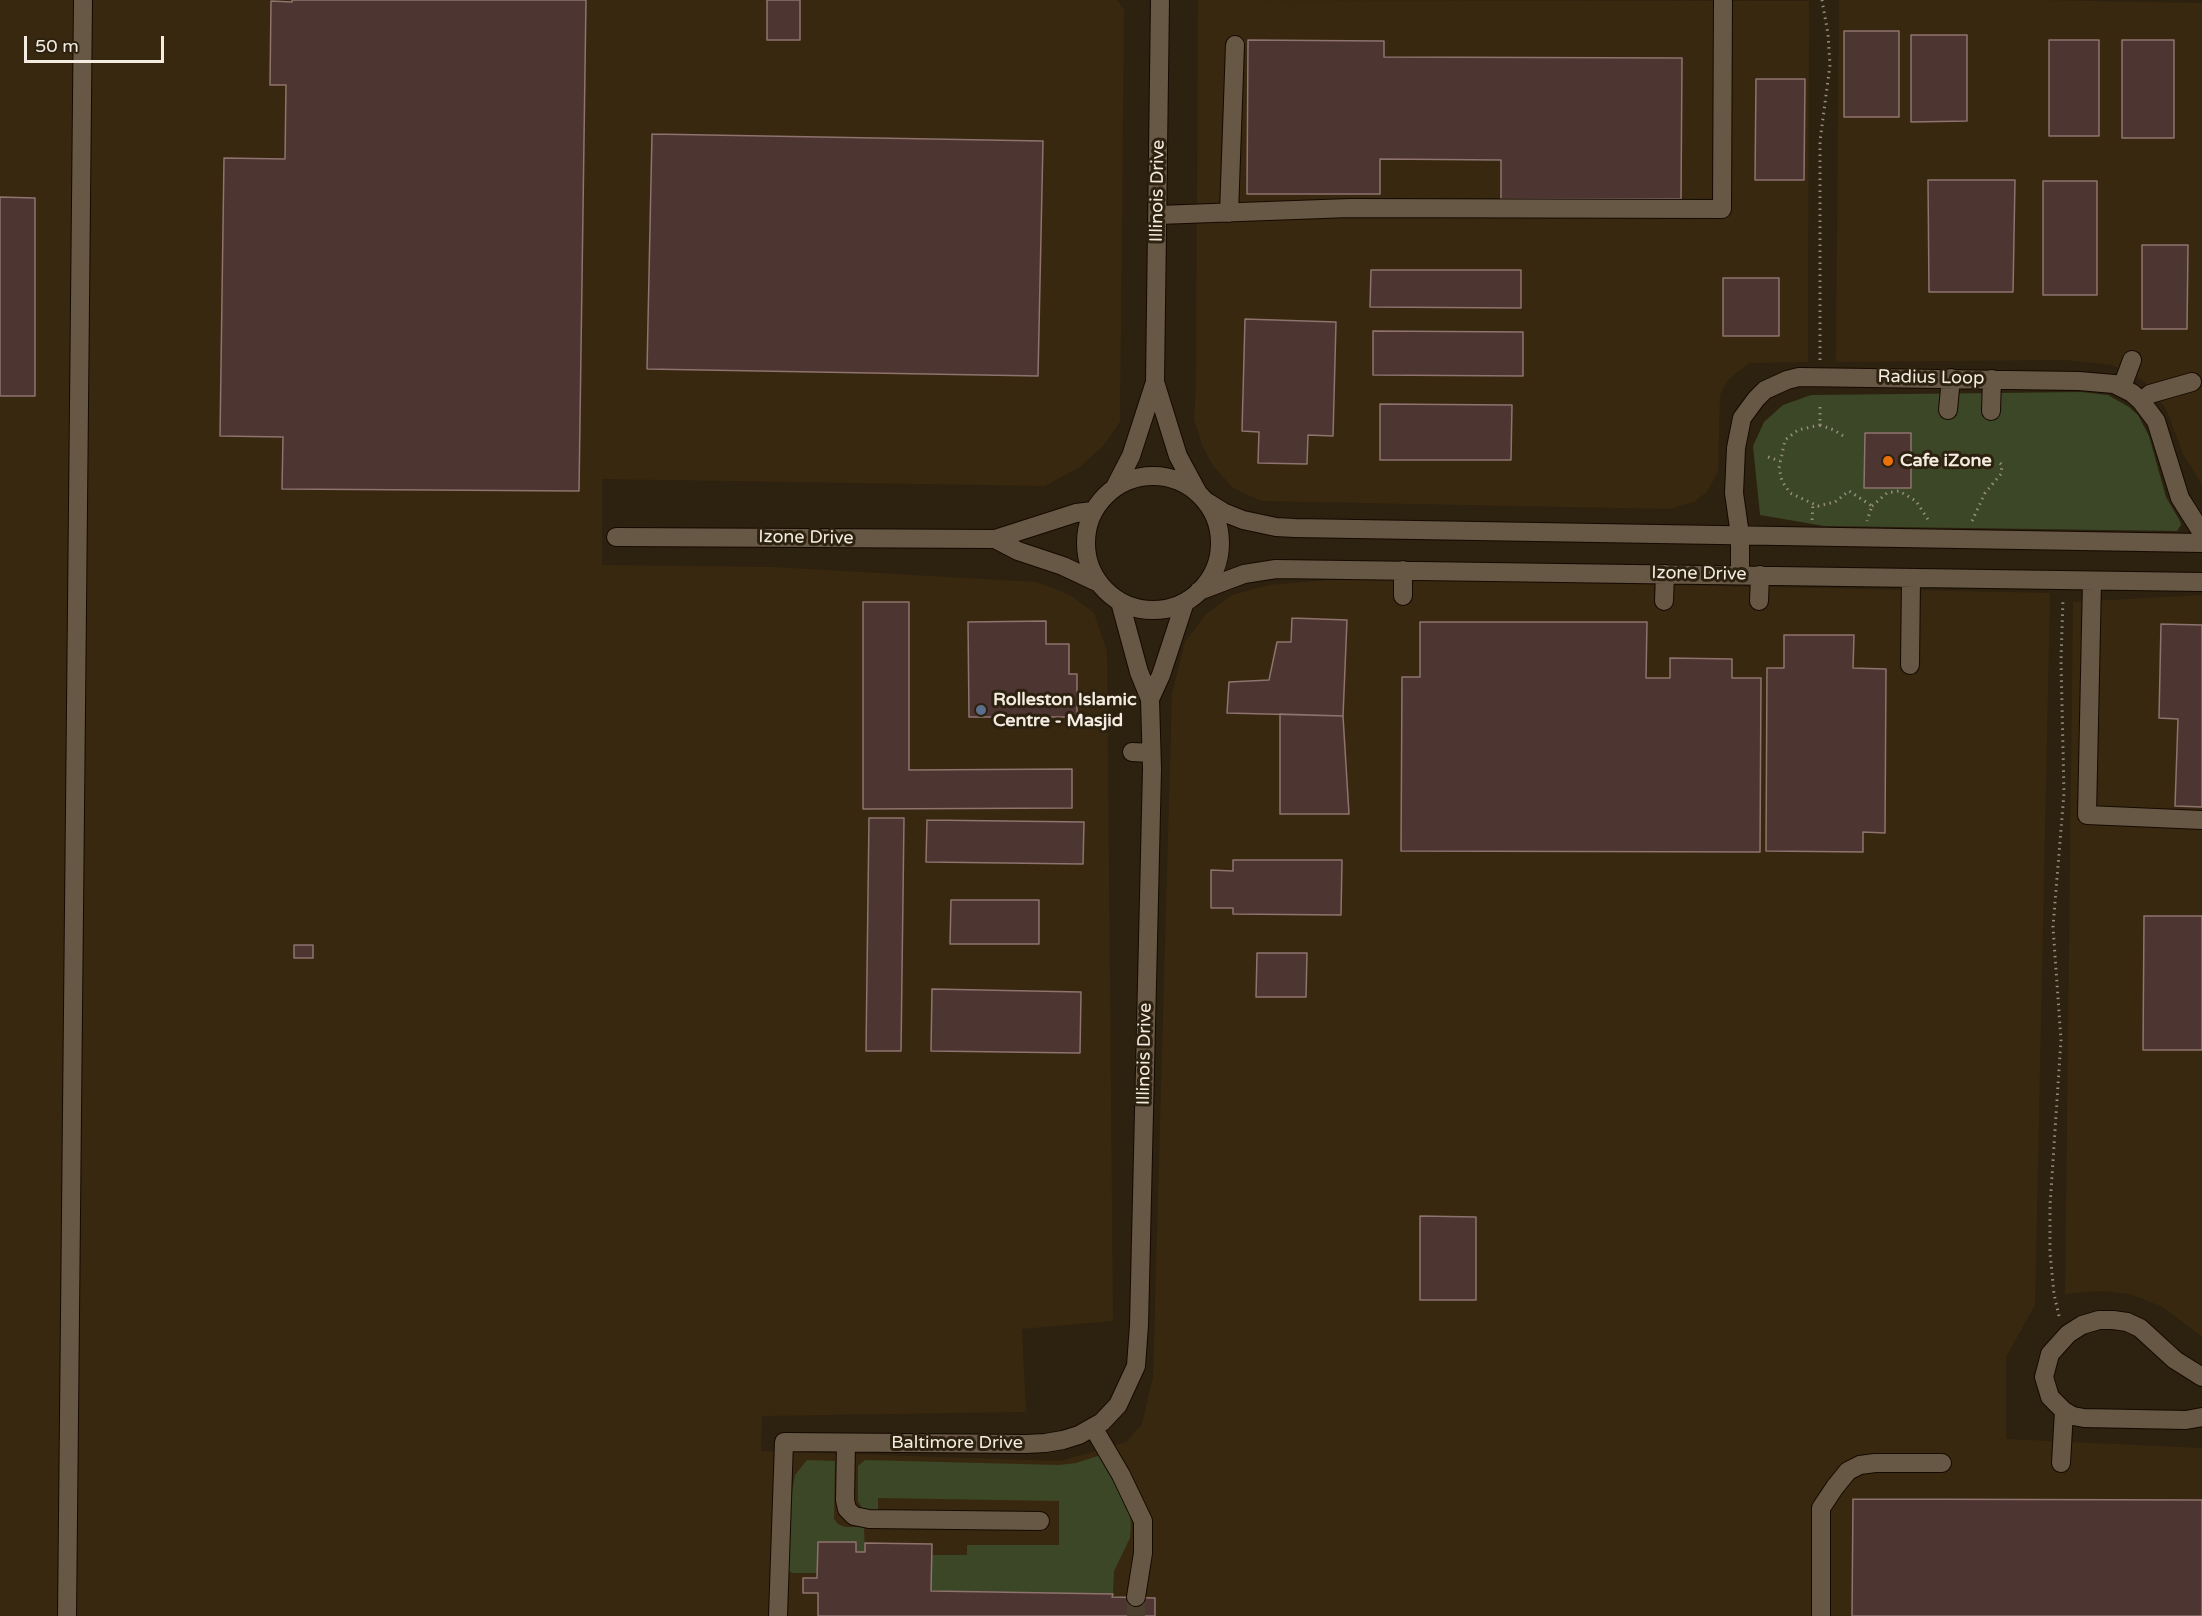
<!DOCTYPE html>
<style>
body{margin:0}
#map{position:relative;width:2202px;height:1616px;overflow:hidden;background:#2d210f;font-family:"Varela Round",sans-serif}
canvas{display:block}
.scale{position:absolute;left:24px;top:36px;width:140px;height:27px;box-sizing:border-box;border:3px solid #f4ece1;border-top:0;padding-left:8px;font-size:18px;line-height:21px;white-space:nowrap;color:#f4ece1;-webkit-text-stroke:4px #2d210f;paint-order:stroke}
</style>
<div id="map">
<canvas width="2202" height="1616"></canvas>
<div class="scale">50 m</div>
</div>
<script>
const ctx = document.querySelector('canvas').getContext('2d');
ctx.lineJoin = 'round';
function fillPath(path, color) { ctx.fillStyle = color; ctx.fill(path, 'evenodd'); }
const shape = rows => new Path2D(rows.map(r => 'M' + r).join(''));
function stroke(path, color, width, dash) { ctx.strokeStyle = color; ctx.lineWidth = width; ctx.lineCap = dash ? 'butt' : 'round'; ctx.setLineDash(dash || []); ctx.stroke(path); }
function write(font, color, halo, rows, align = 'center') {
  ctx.font = font + ' "Varela Round",sans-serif'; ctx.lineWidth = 6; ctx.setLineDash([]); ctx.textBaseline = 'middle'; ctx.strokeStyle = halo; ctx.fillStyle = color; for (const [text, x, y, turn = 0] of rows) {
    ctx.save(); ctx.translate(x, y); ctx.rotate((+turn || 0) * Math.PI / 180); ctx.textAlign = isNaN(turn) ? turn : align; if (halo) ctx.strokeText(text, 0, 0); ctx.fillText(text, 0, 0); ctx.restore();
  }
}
const built = shape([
 [0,0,1117,0,1124,9,1120,422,1103,446,1080,467,1045,486,602,479,602,565,773,567,1037,582,1070,595,1094,613,1107,651,1113,1321,1022,1329,1026,1412,762,1416,761,1451,1061,1461,1126,1442,1142,1424,1153,1377,1172,694,1185,642,1206,614,1232,595,1269,585,1352,578,2050,593,2035,1305,2006,1357,2006,1439,2202,1448,2202,1616,0,1616],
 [1198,0,1809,1,1808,362,1749,363,1727,381,1720,395,1718,472,1707,492,1694,502,1669,509,1261,501,1233,488,1213,466,1202,445,1194,419,1196,385],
 [1839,0,2040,0,2202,3,2202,485,2183,454,2166,409,2144,381,2113,365,2064,360,1836,362],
 [2202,595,2202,1337,2163,1307,2130,1294,2101,1291,2065,1294,2073,602]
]);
const green = shape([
 [2081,392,2108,395,2129,407,2138,415,2149,436,2166,497,2180,521,2181,525,2177,531,1824,526,1760,515,1753,446,1764,422,1783,405,1811,395],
 [1101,1455,1129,1508,1131,1523,1130,1538,1114,1571,1113,1594,931,1591,932,1555,967,1555,967,1545,1059,1545,1059,1501,878,1498,878,1512,868,1511,862,1508,858,1501,858,1466,865,1460,1059,1465,1076,1463],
 [807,1460,835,1461,834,1519,838,1524,845,1527,864,1527,865,1552,856,1552,818,1573,792,1573,788,1570,787,1519,795,1475]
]);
const building = shape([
 [292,0,586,0,579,491,282,489,283,437,220,436,224,158,285,159,286,85,270,85,271,1,292,2,292,0],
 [767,0,800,0,800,40,767,40,767,0],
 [1844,31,1899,31,1899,117,1844,117,1844,31],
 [1911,35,1967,35,1967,121,1911,122,1911,35],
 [1248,40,1384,41,1384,57,1682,58,1681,199,1501,199,1501,160,1380,159,1380,194,1247,194,1248,40],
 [2049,40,2099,40,2099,136,2049,136,2049,40],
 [2122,40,2174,40,2174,138,2122,138,2122,40],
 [1756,79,1805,79,1804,180,1755,180,1756,79],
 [652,134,1043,141,1038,376,647,369,652,134],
 [1928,180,2015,180,2013,292,1929,292,1928,180],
 [2043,181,2097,181,2097,295,2043,295,2043,181],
 [0,197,35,198,35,396,0,396,0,197],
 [2142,245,2188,245,2187,329,2142,329,2142,245],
 [1371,270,1521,270,1521,308,1370,307,1371,270],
 [1723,278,1779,278,1779,336,1723,336,1723,278],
 [1245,319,1336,322,1333,436,1308,435,1307,464,1258,463,1259,432,1242,431,1245,319],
 [1373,331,1523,332,1523,376,1373,375,1373,331],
 [1380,404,1512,405,1511,460,1380,460,1380,404],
 [1865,433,1911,433,1911,488,1864,488,1865,433],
 [863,602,909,602,909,770,1072,769,1072,808,863,809,863,602],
 [1292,618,1347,620,1343,716,1227,713,1229,682,1269,680,1277,642,1291,642,1292,618],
 [1046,621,1046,644,1069,644,1069,674,1077,674,1077,717,969,717,968,622,1046,621],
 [1420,622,1647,622,1646,678,1670,678,1670,658,1732,659,1732,678,1761,678,1760,852,1401,851,1402,677,1420,677,1420,622],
 [2161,624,2202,625,2202,807,2175,806,2178,719,2159,718,2161,624],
 [1784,635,1854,635,1853,668,1886,669,1885,833,1863,832,1863,852,1766,851,1767,668,1784,668,1784,635],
 [1280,714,1343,716,1349,814,1280,814,1280,714],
 [869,818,904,818,901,1051,866,1051,869,818],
 [927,820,1084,822,1083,864,926,862,927,820],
 [1233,860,1342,860,1341,915,1233,914,1233,908,1211,908,1211,870,1233,871,1233,860],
 [951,900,1039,900,1039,944,950,944,951,900],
 [2144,916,2202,916,2202,1050,2143,1050,2144,916],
 [294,945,313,945,313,958,294,958,294,945],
 [1257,953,1307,953,1306,997,1256,997,1257,953],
 [932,989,1081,992,1080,1053,931,1051,932,989],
 [1420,1216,1476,1217,1476,1300,1420,1300,1420,1216],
 [1853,1499,2202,1500,2202,1616,1852,1616,1853,1499],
 [818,1542,856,1542,856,1552,865,1552,865,1543,932,1544,931,1591,1113,1594,1112,1597,1155,1598,1155,1616,818,1616,818,1593,803,1593,803,1578,817,1578,818,1542]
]);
const minorTunnel = shape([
 [1136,1616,1136,1597]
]);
const path = shape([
 [1820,360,1820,141,1830,65,1828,34,1822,0],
 [1820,407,1820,425,1798,430,1785,440,1779,468,1782,481,1790,493,1818,506,1835,502,1849,491,1872,506,1867,521],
 [1820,425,1834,430,1845,437],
 [1768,457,1780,461],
 [1872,506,1887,493,1899,491,1916,501,1929,521],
 [1812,520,1813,504],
 [1972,521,1985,493,2001,474,2002,465,1999,462],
 [2059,1316,2054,1294,2050,1253,2050,1206,2061,1040,2053,927,2064,793,2061,661,2063,598]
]);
const minor = shape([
 [1160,0,1155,382,1178,456,1198,493],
 [1229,213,1235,45],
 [1158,215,1350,208,1722,209,1723,0],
 [2122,387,2132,360],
 [2141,401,2150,394,2192,382],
 [1948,410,1951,378],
 [1991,411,1992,379],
 '1086 543a67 67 0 1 1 134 0a67 67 0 1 1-134 0Z',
 [1115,487,1131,456,1155,382],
 [1207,502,1223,512,1243,520,1276,527,1295,528,2202,543],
 [616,537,995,539,1076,513,1093,511],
 [995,539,1018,551,1063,566,1097,582],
 [1740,575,1740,535,1734,493,1736,448,1742,418,1756,399,1765,390,1787,380,1799,377,2079,381,2114,384,2132,393,2141,401,2156,421,2180,498,2202,533],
 [2092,581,2087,815,2202,820],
 [1199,591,1244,574,1276,569,2202,582],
 [1403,596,1403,570],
 [1664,601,1665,574],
 [1759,601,1760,575],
 [1910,665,1911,579],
 [1150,699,1161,675,1185,602],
 [1132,752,1151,753],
 [2202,1377,2175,1360,2140,1328,2127,1322,2113,1320,2099,1320,2082,1325,2068,1334,2050,1354,2044,1377,2050,1397,2064,1411,2073,1416,2084,1418,2186,1420,2202,1417],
 [1093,1427,1121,1475,1143,1521,1143,1553,1136,1597],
 [846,1443,845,1500,847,1509,854,1516,869,1519,1040,1521],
 [2061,1463,2064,1411],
 [67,1616,83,0],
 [778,1616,784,1442,1026,1444,1045,1443,1063,1440,1079,1435,1102,1422,1118,1405,1136,1366,1139,1325,1152,769,1150,699,1139,672,1120,602],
 [1821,1616,1821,1508,1835,1487,1848,1471,1860,1465,1875,1463,1942,1463]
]);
const markers = [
 [1888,461,6,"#e8710a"],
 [981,710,6,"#5c6f8a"]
];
const streetNames = [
 ["Illinois Drive",1158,191,-89],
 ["Radius Loop",1931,378,1],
 ["Izone Drive",806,538,1],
 ["Izone Drive",1699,574,1],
 ["Illinois Drive",1145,1054,-89],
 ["Baltimore Drive",957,1443]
];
const poiNames = [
 ["Cafe iZone",1900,461],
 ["Rolleston Islamic",993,700],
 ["Centre - Masjid",993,721]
];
fillPath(built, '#392810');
fillPath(green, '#3b4726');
fillPath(building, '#4d3531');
stroke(building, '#8e736e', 1.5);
stroke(minorTunnel, '#4b3f2e', 18, [18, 9]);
stroke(minor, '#150a00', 20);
stroke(path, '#978d7f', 3, [1.5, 4.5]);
stroke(minor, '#675845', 18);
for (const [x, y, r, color] of markers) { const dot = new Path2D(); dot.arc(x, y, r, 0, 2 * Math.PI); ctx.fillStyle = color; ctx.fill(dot); stroke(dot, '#2d210f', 2); }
write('18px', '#f4ece1', '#2d210f', streetNames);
write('bold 18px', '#f4ece1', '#2d210f', poiNames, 'left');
</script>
